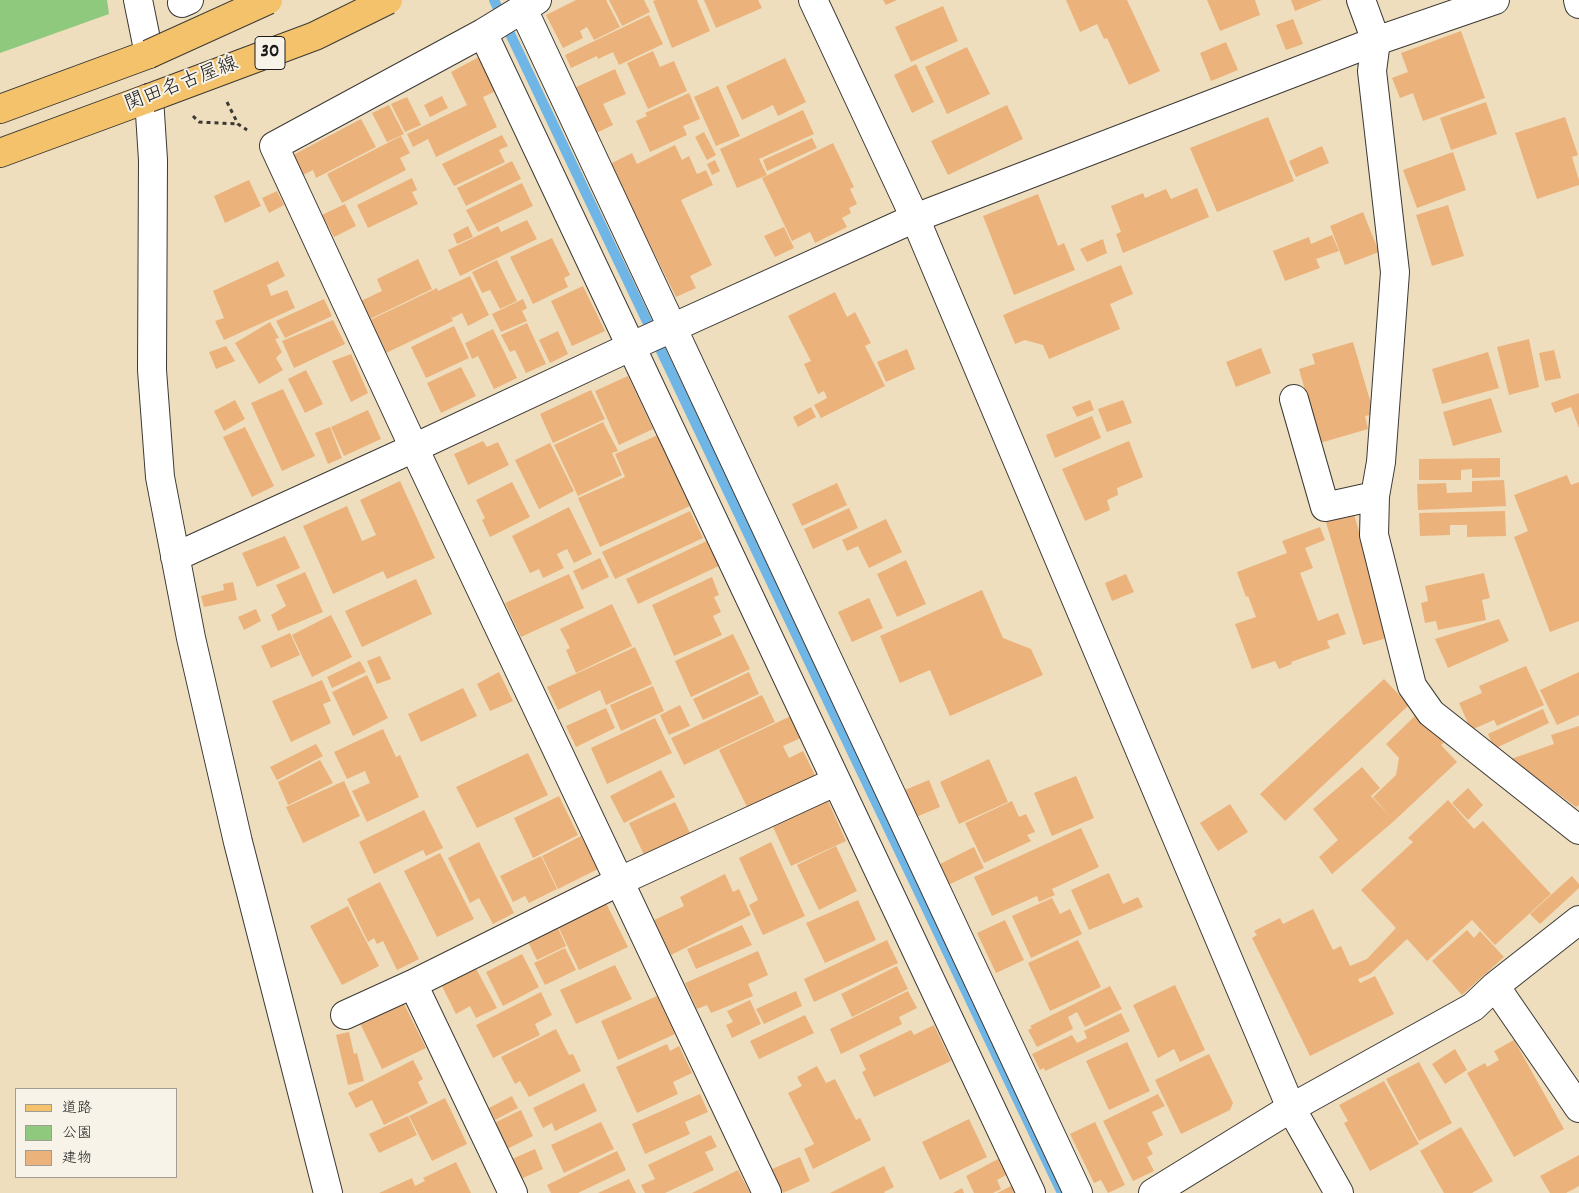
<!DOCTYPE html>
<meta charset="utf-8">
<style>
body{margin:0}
#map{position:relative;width:1579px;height:1193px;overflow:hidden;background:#eedebe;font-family:Dekko,"Klee One",sans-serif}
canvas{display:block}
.legend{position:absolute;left:15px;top:1088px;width:162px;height:90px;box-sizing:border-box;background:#f7f3e8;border:1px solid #9f9d96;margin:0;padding:6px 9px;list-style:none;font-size:15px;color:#1c1c1c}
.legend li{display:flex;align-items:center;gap:10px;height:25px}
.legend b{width:25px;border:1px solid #9f9d96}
</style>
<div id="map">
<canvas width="1579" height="1193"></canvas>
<ul class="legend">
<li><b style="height:6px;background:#f3c26a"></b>道路</li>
<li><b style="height:14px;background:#8ec97d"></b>公園</li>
<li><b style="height:14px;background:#ecb27b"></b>建物</li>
</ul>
</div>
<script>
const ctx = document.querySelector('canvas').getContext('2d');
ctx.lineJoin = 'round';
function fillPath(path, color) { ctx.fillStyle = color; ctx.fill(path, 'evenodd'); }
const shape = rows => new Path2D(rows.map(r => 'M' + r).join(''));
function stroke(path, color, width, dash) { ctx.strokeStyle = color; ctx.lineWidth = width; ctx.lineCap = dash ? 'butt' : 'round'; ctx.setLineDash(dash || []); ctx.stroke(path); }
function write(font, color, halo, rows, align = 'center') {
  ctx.font = font + ' Dekko,"Klee One",sans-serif'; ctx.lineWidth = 4; ctx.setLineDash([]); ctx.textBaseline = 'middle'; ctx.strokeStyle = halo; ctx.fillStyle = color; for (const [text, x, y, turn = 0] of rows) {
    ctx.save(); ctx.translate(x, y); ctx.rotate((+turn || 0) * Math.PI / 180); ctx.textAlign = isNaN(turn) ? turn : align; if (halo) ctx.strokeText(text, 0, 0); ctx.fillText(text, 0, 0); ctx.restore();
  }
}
const green = shape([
 [0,0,107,0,109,14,0,53]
]);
const stream = shape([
 [494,0,1062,1193]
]);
const building = shape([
 [576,0,606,0,620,27,594,40,587,27,580,31,583,38,563,48,546,15],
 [609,0,644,0,650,12,622,26],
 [656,0,697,0,710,31,672,48,653,1],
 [704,0,758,0,762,8,716,28],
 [883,0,897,0,886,5],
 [1066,0,1127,0,1160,71,1129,85,1107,38,1104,39,1097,24,1080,32],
 [1207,0,1255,0,1260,15,1220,31],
 [1291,0,1322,0,1295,11],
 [943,6,958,41,911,62,895,27],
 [649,15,663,44,619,65,613,52,598,59,597,56,571,68,565,55],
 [1293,19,1303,44,1286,50,1276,25],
 [1461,31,1485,98,1423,121,1413,93,1400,98,1392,78,1408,72,1401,53],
 [1226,42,1238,70,1211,81,1200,53],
 [967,47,990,94,947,114,925,67],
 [653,51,660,67,674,61,687,91,648,109,627,63],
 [479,57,496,91,483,97,497,127,436,157,428,139,413,147,407,134,467,105,451,72],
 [785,58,806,102,778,116,773,105,742,120,726,86],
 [916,64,934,102,912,113,894,75],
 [615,69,626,94,603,104,613,125,594,134,572,89],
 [718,86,740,136,716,146,694,97],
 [689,93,700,119,683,126,687,135,650,152,636,121,647,116,645,113],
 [442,96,448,108,430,117,424,105],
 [407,97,421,125,405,132,391,104],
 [1486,102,1497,134,1451,150,1440,118],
 [389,105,404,134,387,142,372,113],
 [1007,105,1023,139,948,175,931,141],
 [803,110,814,134,759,159,767,175,737,188,720,149],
 [1268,117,1294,181,1217,212,1190,148],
 [1565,117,1578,155,1572,157,1579,180,1579,185,1537,199,1515,133],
 [361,119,376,147,316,178,313,170,303,175,293,155],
 [704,132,716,155,707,160,695,137],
 [502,135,508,146,499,150,505,162,454,186,442,164],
 [401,136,410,153,400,158,406,170,342,203,327,174],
 [812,138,817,148,767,171,763,160],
 [833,143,854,187,850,189,857,204,849,208,851,213,842,218,847,227,815,243,810,232,792,241,762,178],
 [675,145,682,160,689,156,697,174,706,170,713,185,681,200,712,265,690,276,696,288,676,297,610,164,632,153,637,164],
 [1322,146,1329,163,1296,177,1289,161],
 [1453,152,1466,190,1417,208,1403,170],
 [715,160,720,171,712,175,707,164],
 [512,161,521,179,466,206,457,188],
 [412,178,417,190,412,192,418,204,368,228,357,205],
 [249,180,261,206,225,223,214,196],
 [522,183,533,206,478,232,466,210],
 [1197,188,1209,217,1123,253,1116,234,1121,232,1111,206,1143,193,1145,198,1166,189,1171,199],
 [277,191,284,205,269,213,262,198],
 [1038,194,1058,246,1064,243,1075,270,1014,295,983,216],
 [345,204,356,226,334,237,322,215],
 [1448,205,1464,256,1432,266,1416,215],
 [1363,212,1379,252,1345,265,1330,226],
 [527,220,537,239,460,276,448,250,498,226,501,232],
 [468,226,473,237,457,244,453,234],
 [784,227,794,248,775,257,764,236],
 [1332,235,1339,251,1316,259,1320,268,1285,281,1273,251,1309,237,1311,244],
 [552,238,570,275,564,278,568,287,533,304,510,257],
 [1103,239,1107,253,1087,262,1080,249],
 [418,259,432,289,370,319,361,301,382,291,377,279],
 [497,260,517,301,500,309,490,290,482,293,472,272],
 [278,261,285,276,267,285,271,296,287,290,295,308,224,340,215,321,224,318,213,291],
 [1121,265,1133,294,1110,304,1120,329,1049,359,1043,345,1025,340,1015,344,1003,315],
 [470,276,489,315,468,326,462,313,452,318,447,308,453,321,386,353,370,320,437,288,438,291],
 [583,286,605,331,572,346,551,301],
 [835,292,847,317,855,312,871,343,865,346,885,386,821,418,814,405,827,398,824,391,818,394,804,364,811,361,788,316],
 [324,299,332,316,285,338,276,321],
 [523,299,527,308,522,311,527,321,501,332,492,314],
 [333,320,345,344,294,368,282,341],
 [270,322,279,338,275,339,282,352,276,358,283,370,259,384,235,343],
 [527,323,546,364,526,373,515,350,510,352,501,335],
 [454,326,469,358,426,378,411,347],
 [493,329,517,378,494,389,478,356,472,359,465,343],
 [558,331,568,354,550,363,539,340],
 [1529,339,1539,387,1509,395,1497,347],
 [1353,342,1374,414,1365,416,1368,429,1320,443,1299,369,1315,364,1312,354],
 [226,346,235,361,216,369,209,352],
 [1261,348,1271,373,1236,387,1226,362],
 [907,349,915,369,886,382,877,362],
 [1554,350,1561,378,1545,381,1539,353],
 [1488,352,1499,388,1442,404,1432,369],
 [351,354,368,393,351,402,332,361],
 [461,367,476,396,441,413,427,383],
 [306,370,323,404,305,413,288,379],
 [628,376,653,429,619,445,595,391],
 [283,389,315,456,282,471,251,403],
 [591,390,605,419,553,443,540,414],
 [1579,393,1579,428,1571,407,1555,413,1551,403],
 [1491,398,1502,432,1453,446,1443,412],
 [235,400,245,419,224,431,214,411],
 [1090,400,1094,410,1077,417,1072,407],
 [1123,400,1132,423,1107,432,1098,409],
 [811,407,816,417,798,427,793,417],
 [368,410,381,439,344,456,331,427],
 [1092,416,1101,438,1055,458,1046,435],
 [603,422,618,451,612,453,622,475,578,496,554,445],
 [245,427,274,486,252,497,223,437],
 [330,427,342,458,328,464,315,433],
 [658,435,690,506,600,547,578,498,625,477,615,454],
 [483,441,487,447,498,442,509,465,468,485,454,454],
 [1129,441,1143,477,1117,488,1118,495,1107,500,1110,510,1085,521,1062,469],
 [550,443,574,491,539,509,515,460],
 [1500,458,1500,477,1472,478,1472,469,1461,470,1461,480,1419,480,1419,459],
 [1567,475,1571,485,1579,482,1579,621,1550,632,1514,537,1528,531,1514,495],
 [1504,480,1506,506,1418,510,1417,484,1446,483,1447,493,1472,492,1472,481],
 [400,481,435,558,387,579,383,571,333,594,303,526,347,506,362,541,376,535,360,500],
 [512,482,530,517,490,537,482,520,485,518,476,500],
 [837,483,847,505,802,526,792,504],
 [569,507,592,554,574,563,567,549,557,554,564,568,543,578,539,569,530,573,512,536],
 [849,508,858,528,813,549,804,529],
 [690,511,703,538,615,579,602,552],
 [1353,511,1390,637,1363,645,1325,519],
 [1505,511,1506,536,1467,537,1467,525,1450,525,1450,535,1420,536,1419,513],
 [886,519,902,552,869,568,858,546,847,551,842,540],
 [1320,527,1325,540,1305,548,1313,568,1300,573,1318,621,1338,613,1346,634,1327,641,1330,648,1291,662,1292,664,1279,669,1275,661,1252,669,1235,624,1256,617,1248,596,1246,597,1237,572,1287,553,1282,541],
 [285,536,300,568,257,587,242,553],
 [709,540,721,565,638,604,626,579],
 [600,558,609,577,582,590,573,571],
 [906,560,926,604,897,617,877,574],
 [305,572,323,612,278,631,271,615,286,606,276,585],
 [1484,573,1490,598,1482,600,1486,620,1438,630,1436,621,1425,623,1421,603,1428,601,1425,586],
 [569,574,584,608,521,637,505,603],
 [1126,574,1134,592,1112,601,1105,583],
 [712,577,719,595,714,597,721,612,713,616,722,635,674,656,652,605],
 [416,579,432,614,362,647,345,611],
 [233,582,237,600,204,607,201,596,224,590,223,584],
 [982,590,1003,638,1031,649,1043,675,950,716,930,670,900,683,880,636],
 [869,598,883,628,852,642,838,612],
 [612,604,632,646,576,673,566,650,570,648,560,629],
 [256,609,261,621,244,630,238,617],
 [331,615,352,657,312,677,292,635],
 [1499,619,1509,641,1448,668,1435,639],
 [290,633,300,655,271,668,261,646],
 [733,634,750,669,691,697,675,661],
 [635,647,652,684,606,705,600,690,558,710,547,687],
 [380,656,391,679,377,684,367,661],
 [360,661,366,672,332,688,327,677],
 [1526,666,1544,705,1497,726,1494,720,1471,730,1459,703,1482,693,1479,686],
 [499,672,513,701,490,711,477,684],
 [749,672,759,694,703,720,693,699],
 [1579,672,1579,715,1557,725,1540,690],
 [367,675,388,718,353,736,332,692],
 [1384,679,1409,705,1285,821,1260,794],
 [322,680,331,701,323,704,331,723,291,742,272,701],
 [653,686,664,711,621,731,610,705],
 [463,688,477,716,421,742,408,714],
 [762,695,775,722,684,765,671,738],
 [680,705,690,726,669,735,660,715],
 [606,708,615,728,576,747,566,726],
 [1543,709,1549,723,1494,749,1488,734],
 [795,714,805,736,783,746,789,758,803,751,816,777,748,809,719,750],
 [1417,714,1444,743,1441,745,1457,762,1394,821,1332,874,1319,857,1338,840,1313,809,1362,767,1380,788,1371,796,1391,817,1373,797,1396,775,1399,758,1386,744],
 [655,718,672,753,607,784,591,748],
 [1579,726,1579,805,1576,807,1511,759,1554,744,1551,735],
 [383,729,396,757,400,755,419,797,367,822,352,791,370,783,365,771,347,779,334,752],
 [316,744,323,756,277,780,270,767],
 [528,753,548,795,477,828,456,787],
 [989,759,1008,802,959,824,940,782],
 [320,760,333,783,288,805,278,782],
 [661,770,675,797,624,823,610,796],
 [1076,776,1094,818,1052,836,1034,793],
 [929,780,940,807,916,817,905,790],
 [344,781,360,816,303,843,286,807],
 [1468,788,1483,805,1468,820,1452,803],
 [559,796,578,835,533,858,514,818],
 [1448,800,1474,829,1483,821,1551,894,1495,945,1472,920,1427,961,1407,939,1370,974,1358,979,1360,983,1375,976,1394,1014,1310,1056,1252,938,1257,935,1254,931,1280,918,1283,924,1313,909,1333,950,1341,946,1350,966,1367,959,1396,928,1361,890,1413,842,1408,838],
 [828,801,846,841,791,866,773,827],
 [1012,801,1019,817,1026,814,1035,832,1027,835,1031,841,984,863,965,823],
 [675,802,690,833,644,855,629,823],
 [1230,804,1248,832,1218,851,1200,823],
 [424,810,443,848,426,856,423,850,374,874,359,842],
 [1081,828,1099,867,1052,889,1055,895,1039,902,1037,896,992,916,974,877],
 [581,836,598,869,558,889,542,856],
 [479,842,514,913,493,924,479,898,470,903,448,858],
 [771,842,805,916,763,935,749,905,758,900,739,858],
 [836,846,857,891,819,910,797,865],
 [974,847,984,868,944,887,939,878,945,875,940,864],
 [440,853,474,919,437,937,404,871],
 [541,856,557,889,529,903,525,896,513,902,500,876],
 [1109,873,1123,904,1138,897,1143,907,1089,930,1071,890],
 [725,874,733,892,739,889,751,915,671,955,654,920,684,906,680,897],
 [1572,876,1579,884,1579,888,1540,924,1530,914],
 [380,882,419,959,397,970,383,941,377,944,374,938,368,942,347,899],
 [1052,898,1060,914,1070,909,1082,934,1031,958,1012,916],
 [858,900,876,940,825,963,806,923],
 [605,901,628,947,579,970,557,924],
 [348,906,379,966,342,985,310,926],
 [1005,920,1024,960,996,973,977,933],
 [742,925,752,945,696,969,687,949],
 [557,926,566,946,537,960,527,940],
 [1467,930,1474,938,1480,931,1504,957,1462,995,1432,961],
 [887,940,898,963,814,1002,804,979],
 [1078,940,1101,987,1050,1011,1028,963],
 [565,948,576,970,545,985,534,963],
 [758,951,768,975,748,984,753,996,711,1013,707,1005,697,1009,685,983],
 [522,954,539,987,503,1006,486,972],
 [472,961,497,1008,476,1018,470,1006,456,1014,438,978],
 [615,965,632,999,576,1024,560,990],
 [897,966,908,989,852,1017,841,994],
 [1175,985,1205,1050,1180,1062,1174,1049,1158,1058,1133,1005],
 [1110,986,1122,1009,1085,1027,1077,1012,1068,1017,1073,1029,1037,1047,1028,1030,1032,1028,1030,1026],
 [796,991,802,1006,764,1024,756,1009],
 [908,991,917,1008,899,1017,902,1024,841,1054,830,1029],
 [541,992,552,1015,535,1024,540,1035,493,1058,476,1025],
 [657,996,675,1034,618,1060,601,1021],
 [750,1000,761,1024,732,1038,726,1025,733,1022,727,1011],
 [404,1004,426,1048,382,1069,358,1019,382,1007,385,1013],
 [1121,1013,1130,1031,1045,1071,1044,1068,1040,1070,1032,1054,1072,1035,1077,1043,1087,1038,1084,1031],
 [805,1015,814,1033,759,1059,750,1041],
 [934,1025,951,1061,874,1097,862,1072,866,1070,859,1055,911,1030,914,1035],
 [556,1029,569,1055,573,1054,581,1071,529,1097,520,1081,515,1084,501,1057],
 [349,1032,354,1054,357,1053,364,1081,348,1085,336,1035],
 [1514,1040,1564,1129,1514,1157,1467,1073,1485,1063,1487,1067,1499,1060,1494,1051],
 [1127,1042,1150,1091,1109,1110,1086,1061],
 [667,1044,670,1051,679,1046,692,1073,673,1082,678,1094,637,1113,616,1067],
 [1455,1049,1467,1070,1445,1084,1432,1064],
 [1209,1054,1233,1103,1230,1110,1181,1134,1155,1080],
 [413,1060,423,1079,418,1082,428,1103,384,1125,372,1100,356,1108,348,1093],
 [1419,1062,1452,1123,1419,1141,1386,1079],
 [817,1066,826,1083,835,1079,856,1120,860,1118,871,1140,813,1169,804,1149,814,1144,788,1093,802,1086,797,1077],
 [1384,1081,1419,1144,1370,1171,1344,1123,1348,1121,1339,1105],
 [584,1083,597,1111,555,1131,552,1123,543,1128,533,1108],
 [700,1094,708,1112,685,1122,690,1134,645,1154,632,1124],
 [1158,1094,1165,1106,1152,1112,1163,1135,1147,1143,1153,1154,1147,1157,1154,1171,1133,1181,1103,1121],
 [512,1096,518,1108,495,1120,489,1108],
 [445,1098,467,1144,432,1161,409,1116],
 [521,1110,533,1136,505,1150,492,1124],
 [408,1116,417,1135,379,1153,369,1134],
 [969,1119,987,1157,940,1180,922,1142],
 [601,1122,614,1149,564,1173,551,1145],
 [1095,1122,1125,1185,1108,1193,1101,1180,1094,1183,1070,1134],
 [1461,1127,1493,1181,1472,1193,1444,1193,1420,1151],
 [711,1135,717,1147,705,1152,714,1170,665,1193,645,1193,641,1185,655,1179,648,1165],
 [535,1149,543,1169,521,1179,512,1159],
 [617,1151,626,1170,578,1193,551,1193,547,1185],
 [1579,1155,1579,1186,1566,1193,1550,1193,1540,1176],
 [800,1157,810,1181,783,1193,772,1169],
 [998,1159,1006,1175,997,1180,1001,1189,993,1193,974,1193,966,1176],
 [456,1162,471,1193,379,1193,412,1178,415,1186,425,1181,423,1178],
 [884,1166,894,1187,884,1192,885,1193,830,1193],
 [738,1170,750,1193,692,1193],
 [629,1179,636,1193,598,1193],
 [1011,1186,1015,1193,997,1193],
 [962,1188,964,1193,953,1193]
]);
const path = shape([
 [227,102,238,124,247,130],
 [193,116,199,122,238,124]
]);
const minor = shape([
 [138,0,149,54],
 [537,0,483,33,274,146,414,448,767,1193],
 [1361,0,1376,41,1372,71,1395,272,1381,462,1375,496,1374,535,1412,686,1431,713,1579,830],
 [1578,0,1579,4],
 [182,3,189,0],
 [523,9,1078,1193],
 [483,33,1031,1193],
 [149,98,153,160,152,370,160,477,191,638,238,842,328,1193],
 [1294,399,1325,507,1375,496],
 [175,557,414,448,630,347,915,218,1376,41,1495,0],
 [1495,986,1579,1108],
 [345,1015,413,984],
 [513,1193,413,984,620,881,835,782],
 [1153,1193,1291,1108,1473,1007,1495,986,1579,920]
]);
const tertiary = shape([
 [813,0,915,218,1291,1108,1339,1193]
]);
const primary = shape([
 [0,109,149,54],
 [0,153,149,98]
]);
const primaryBridge = shape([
 [149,54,268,0],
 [149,98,315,36,388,0]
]);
const shields = [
 [270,53,30]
];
const shieldNames = [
 ["30",270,53]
];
const streetNames = [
 ["関田名古屋線",182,86,-21]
];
fillPath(green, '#8ec97d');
stroke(stream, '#6fb6e6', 10);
fillPath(building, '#ecb27b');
stroke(minor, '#3c3934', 30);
stroke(tertiary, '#3c3934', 30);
stroke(primary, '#3c3934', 30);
stroke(path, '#3c3934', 3, [4, 4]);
stroke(minor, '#fff', 28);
stroke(tertiary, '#fff', 28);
stroke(primary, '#f3c26a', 28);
stroke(primaryBridge, '#3c3934', 30, []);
stroke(primaryBridge, '#f3c26a', 28);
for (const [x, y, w] of shields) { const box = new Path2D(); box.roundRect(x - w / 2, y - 16.5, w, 33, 4); ctx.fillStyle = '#f7f3e8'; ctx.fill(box); stroke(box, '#1c1c1c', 1); }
write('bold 19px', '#1c1c1c', null, shieldNames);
write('20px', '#1c1c1c', '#f7f3e8', streetNames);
</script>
